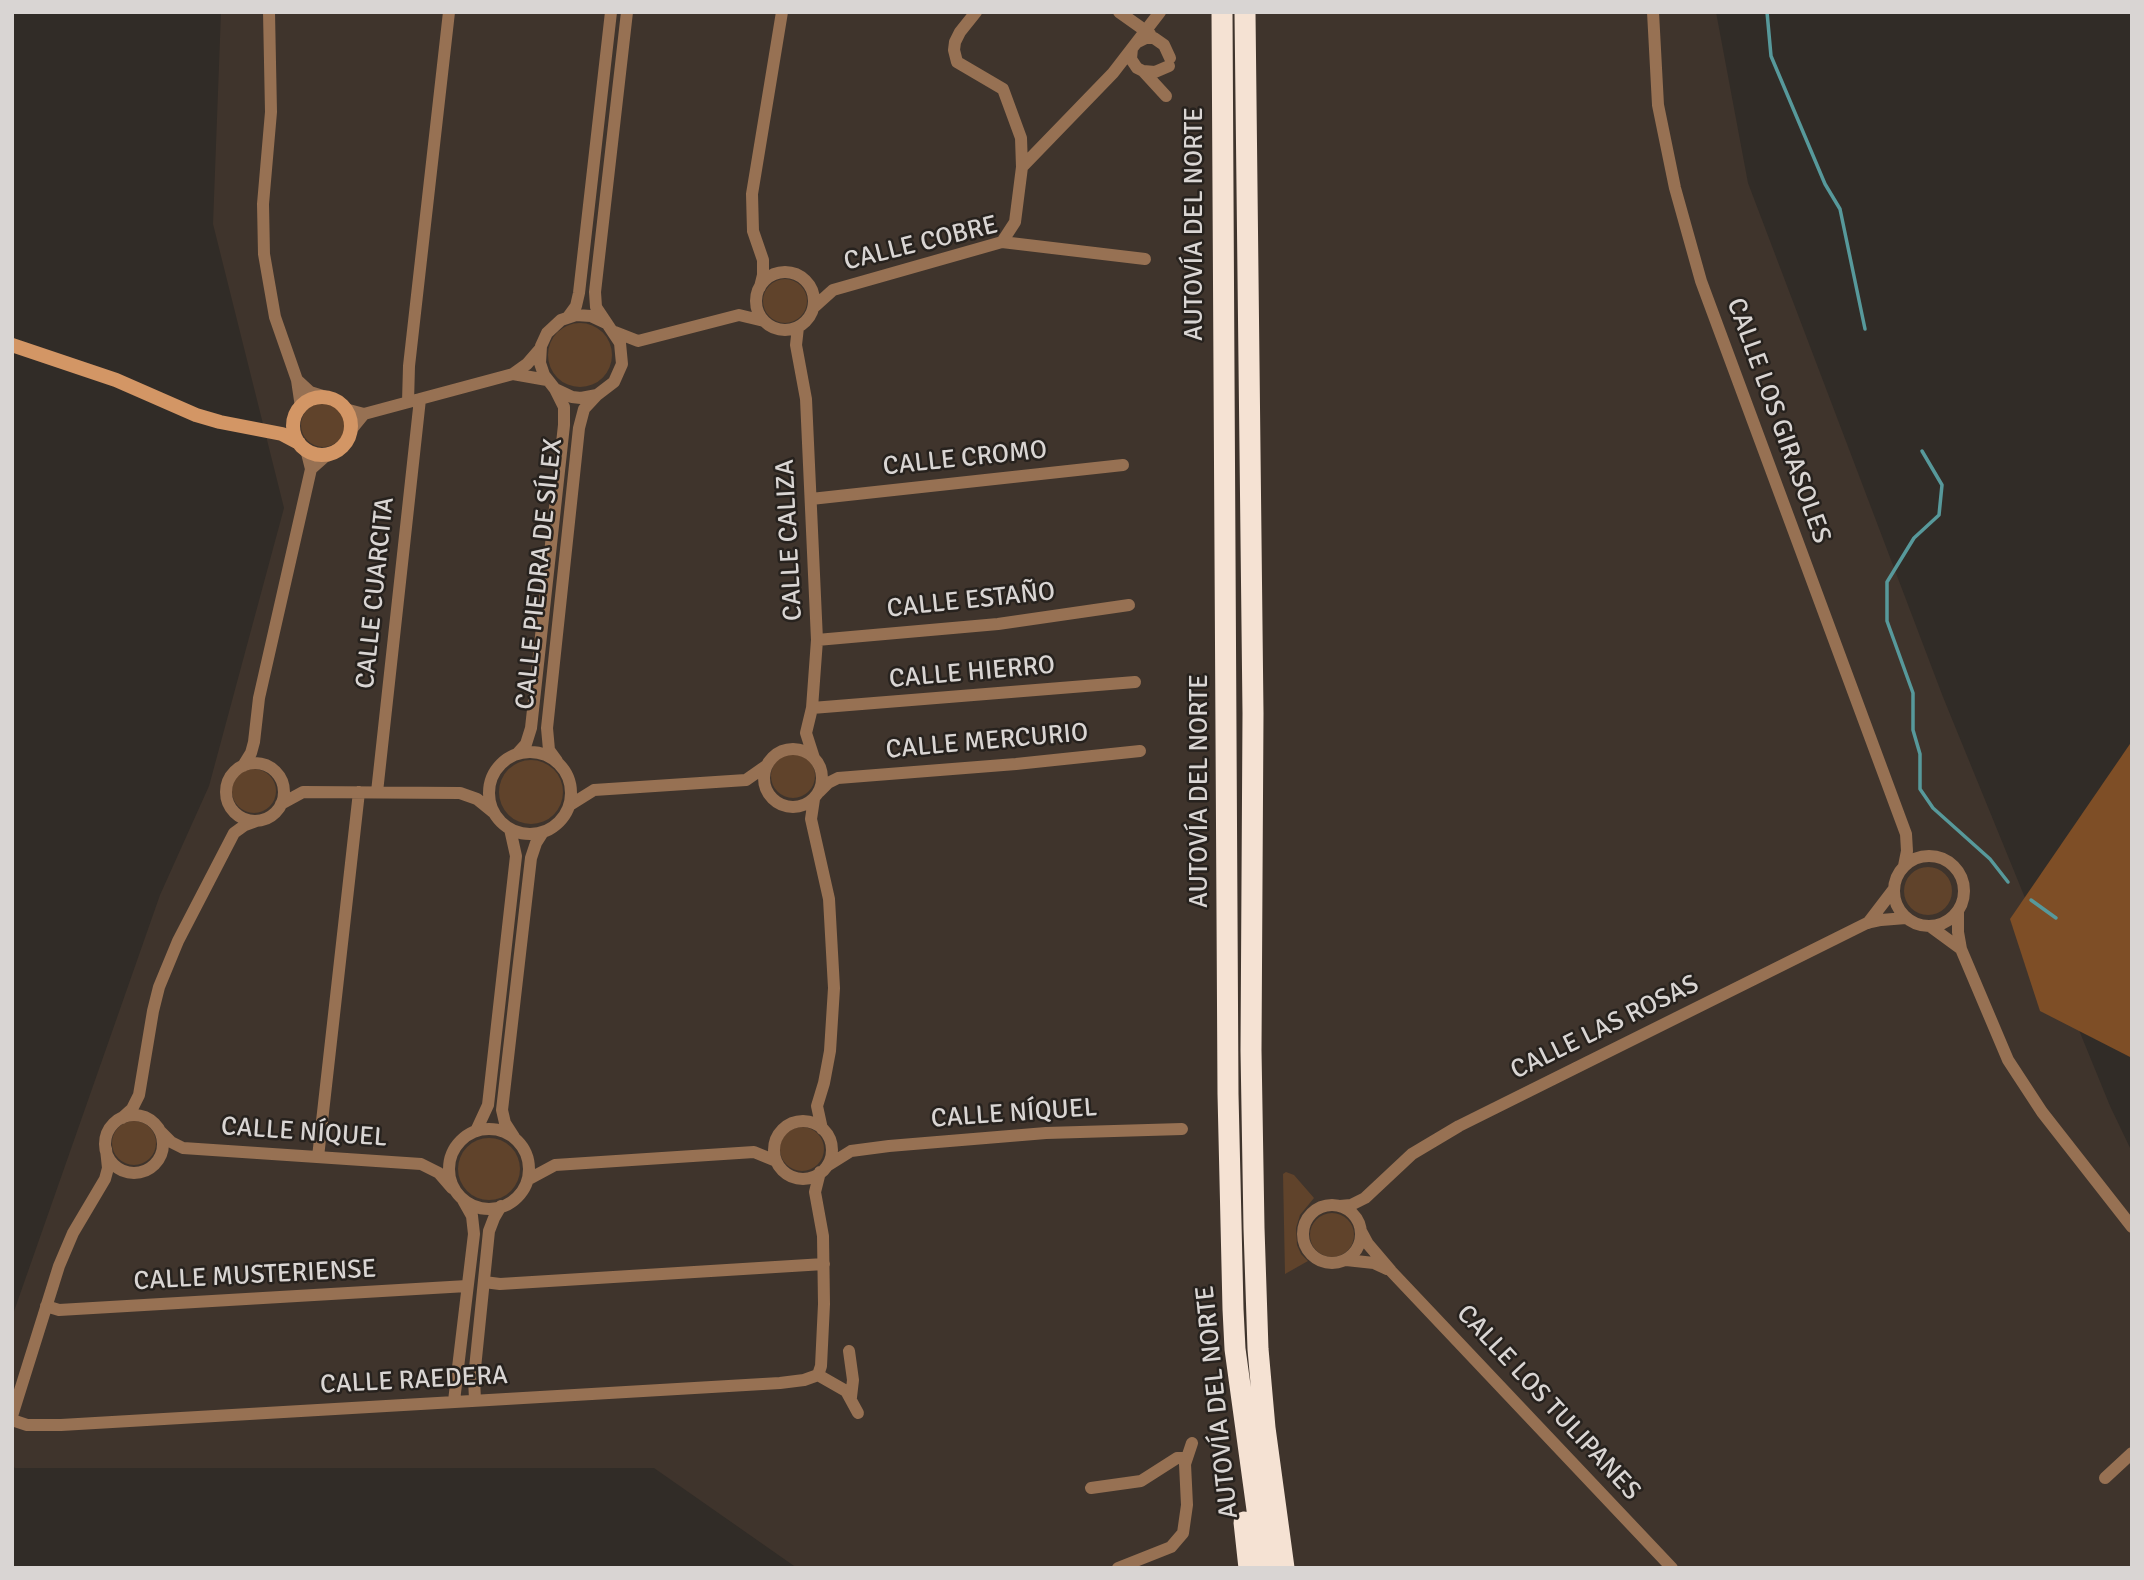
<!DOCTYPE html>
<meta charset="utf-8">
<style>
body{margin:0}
#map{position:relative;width:2144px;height:1580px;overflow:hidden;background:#312c27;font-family:Signika,sans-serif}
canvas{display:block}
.frame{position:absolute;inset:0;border:14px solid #d9d5d3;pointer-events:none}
</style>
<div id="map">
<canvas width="2144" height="1580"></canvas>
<div class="frame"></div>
</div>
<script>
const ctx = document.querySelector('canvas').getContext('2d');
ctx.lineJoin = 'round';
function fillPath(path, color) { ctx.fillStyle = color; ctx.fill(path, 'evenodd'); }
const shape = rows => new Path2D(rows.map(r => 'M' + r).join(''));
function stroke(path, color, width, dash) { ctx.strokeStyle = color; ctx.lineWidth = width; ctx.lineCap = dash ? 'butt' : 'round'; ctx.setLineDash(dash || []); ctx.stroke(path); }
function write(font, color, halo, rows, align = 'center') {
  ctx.font = font + ' Signika,sans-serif'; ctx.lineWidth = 5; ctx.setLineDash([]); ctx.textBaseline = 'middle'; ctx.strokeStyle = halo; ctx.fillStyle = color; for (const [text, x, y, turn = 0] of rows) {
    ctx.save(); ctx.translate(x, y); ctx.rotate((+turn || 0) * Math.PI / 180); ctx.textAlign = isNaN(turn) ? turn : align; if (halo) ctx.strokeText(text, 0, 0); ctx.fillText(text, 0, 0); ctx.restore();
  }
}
const built = shape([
 [221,12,1716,12,1748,183,1943,697,2110,1106,2132,1152,2132,1568,797,1568,654,1468,15,1468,12,1465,12,1317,160,895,209,786,284,508,213,224]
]);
const green = shape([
 '763 301a22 22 0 1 1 44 0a22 22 0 1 1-44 0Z',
 '548 355a32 32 0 1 1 64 0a32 32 0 1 1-64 0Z',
 '301 425a22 22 0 1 1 44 0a22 22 0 1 1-44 0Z',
 '771 776a22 22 0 1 1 44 0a22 22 0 1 1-44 0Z',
 '499 792a32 32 0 1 1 64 0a32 32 0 1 1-64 0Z',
 '232 791a22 22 0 1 1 44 0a22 22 0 1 1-44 0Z',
 '1904 891a24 24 0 1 1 48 0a24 24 0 1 1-48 0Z',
 '112 1143a22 22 0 1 1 44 0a22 22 0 1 1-44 0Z',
 '780 1149a22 22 0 1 1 44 0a22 22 0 1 1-44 0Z',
 '458 1169a31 31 0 1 1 62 0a31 31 0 1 1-62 0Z',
 [1286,1172,1294,1175,1314,1198,1300,1215,1296,1228,1297,1245,1301,1254,1308,1261,1285,1274,1283,1174],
 '1310 1235a22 22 0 1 1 44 0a22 22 0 1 1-44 0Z'
]);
const forest = shape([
 [2132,741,2132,1058,2040,1011,2010,919]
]);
const stream = shape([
 [1767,12,1771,56,1825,184,1840,209,1865,329],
 [1922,451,1942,485,1939,515,1914,538,1887,582,1887,621,1913,693,1913,730,1920,754,1920,789,1933,808,1990,859,2008,882],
 [2031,900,2056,918]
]);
const street = shape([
 [269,12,271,112,263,204,264,254,275,317,297,380,301,407],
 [976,12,960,32,955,42,954,50,957,62,1003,89,1021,138,1022,167,1015,222,1002,242],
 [1119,12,1150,34],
 [1653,12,1658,105,1675,188,1701,281,1906,834,1907,851,1904,866],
 [1136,43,1146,38,1154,38,1164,45,1170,58],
 [1132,48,1131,59,1137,68,1143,71,1155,72,1169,66],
 [1143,71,1166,96],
 [1022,167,1113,73,1160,12],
 '756 301a29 29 0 1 1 58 0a29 29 0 1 1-58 0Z',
 [760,287,763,275,763,260,753,231,752,194,782,12],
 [813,308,833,290,1002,242,1145,259],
 [568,317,576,306,579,293,611,12],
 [606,323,591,316,576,315,561,320,547,333,541,346,540,363,544,375,555,389,572,397,581,398,597,395,614,382,622,364,620,343,596,307,595,292,627,12],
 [798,327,796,345,806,399,817,640,812,708,806,733,814,758],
 [615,332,638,341,739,315,764,321],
 [513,374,547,380],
 [297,380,310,392,326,397],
 [408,402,409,366,449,12],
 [345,409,364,414,513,374,527,364,540,349],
 [351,430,364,414],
 [311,469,329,453],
 [811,499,1123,465],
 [817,640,998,624,1129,605],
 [812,708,1135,682],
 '764 778a29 29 0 1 1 58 0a29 29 0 1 1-58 0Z',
 '489 793a41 41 0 1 1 82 0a41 41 0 1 1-82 0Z',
 [517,754,526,744,531,728,564,425,564,407,555,389],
 [557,761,549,750,547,728,579,428,584,409,597,395],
 '226 792a29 29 0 1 1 58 0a29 29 0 1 1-58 0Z',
 [243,766,251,753,254,742,259,698,311,469,306,449],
 [377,792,420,399],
 [819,792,828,783,838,778,1016,764,1140,751],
 [814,799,811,819,829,899,834,988,830,1051,824,1083,817,1106,822,1129],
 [281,804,303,792,460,793,477,799,493,812],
 [570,805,594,790,746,780,766,766],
 '1894 891a35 35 0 1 1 70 0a35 35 0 1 1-70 0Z',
 [1958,912,1958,932,1961,949,2008,1060,2042,1112,2132,1227],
 [1868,923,1894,889],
 [1931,927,1961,949],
 '105 1144a29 29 0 1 1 58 0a29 29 0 1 1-58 0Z',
 [122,1118,132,1109,139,1095,153,1011,159,987,178,941,234,833,245,825,256,821],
 '774 1150a29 29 0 1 1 58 0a29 29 0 1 1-58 0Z',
 '449 1169a40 40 0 1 1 80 0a40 40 0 1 1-80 0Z',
 [160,1131,171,1142,183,1148,421,1164,439,1173,452,1188],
 [476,1131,488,1105,516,856,510,829],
 [514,1137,505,1123,502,1110,531,858,536,843,543,832],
 [318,1157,359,792],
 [827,1166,851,1151,889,1146,1046,1133,1182,1129],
 [529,1179,555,1165,754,1152,776,1161],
 '1303 1234a29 29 0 1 1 58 0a29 29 0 1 1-58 0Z',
 [1340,1206,1351,1205,1365,1198,1412,1154,1459,1126,1867,923,1881,920,1906,918],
 [1361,1231,1368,1244,1391,1271,1672,1568],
 [1346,1260,1374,1263,1387,1269],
 [484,1282,500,1284,824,1264],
 [46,1306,59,1310,467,1286],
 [849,1351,853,1380,851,1397],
 [818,1375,821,1366,824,1304,823,1236,815,1192,820,1172],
 [818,1375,846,1391,858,1413],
 [475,1400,474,1378,489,1231,494,1218,501,1206],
 [454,1401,474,1234,472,1216,463,1200],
 [12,1416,59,1266,73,1233,105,1179,108,1168,106,1149],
 [12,1420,27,1425,61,1425,780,1383,804,1380,818,1375],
 [2105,1478,2132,1453],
 [1091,1488,1141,1481,1177,1458,1186,1458],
 [1118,1568,1171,1547,1183,1533,1187,1505,1185,1464,1192,1443]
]);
const secondary = shape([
 [12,345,116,380,196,415,220,422,282,434,299,443],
 '293 426a29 29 0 1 1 58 0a29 29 0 1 1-58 0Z'
]);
const highway = shape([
 [1222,12,1228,1094,1233,1309,1235,1349,1265,1568],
 [1245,12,1253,713,1251,1050,1254,1228,1258,1349,1265,1428,1284,1568],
 [1244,1522,1249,1568]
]);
const streetNames = [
 ["AUTOVÍA DEL NORTE",1195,224,-90],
 ["CALLE COBRE",921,244,-14],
 ["CALLE LOS GIRASOLES",1778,421,70],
 ["CALLE CROMO",965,459,-6],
 ["CALLE CALIZA",790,540,-93],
 ["CALLE PIEDRA DE SÍLEX",540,574,-84],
 ["CALLE CUARCITA",376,593,-84],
 ["CALLE ESTAÑO",971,601,-6],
 ["CALLE HIERRO",972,673,-5],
 ["CALLE MERCURIO",987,742,-5],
 ["AUTOVÍA DEL NORTE",1200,791,-90],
 ["CALLE LAS ROSAS",1605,1028,-26],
 ["CALLE NÍQUEL",1014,1114,-4],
 ["CALLE NÍQUEL",304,1133,4],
 ["CALLE MUSTERIENSE",255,1276,-3],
 ["CALLE RAEDERA",414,1381,-3],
 ["AUTOVÍA DEL NORTE",1218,1402,-96],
 ["CALLE LOS TULIPANES",1548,1403,47]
];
fillPath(built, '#3f342c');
fillPath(green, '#60432b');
fillPath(forest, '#7e4e26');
stroke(stream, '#57999b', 3.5);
stroke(street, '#977153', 12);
stroke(secondary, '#d39665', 14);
stroke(highway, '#f5e2d3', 21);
write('26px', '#d9d5d3', '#27221e', streetNames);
</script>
